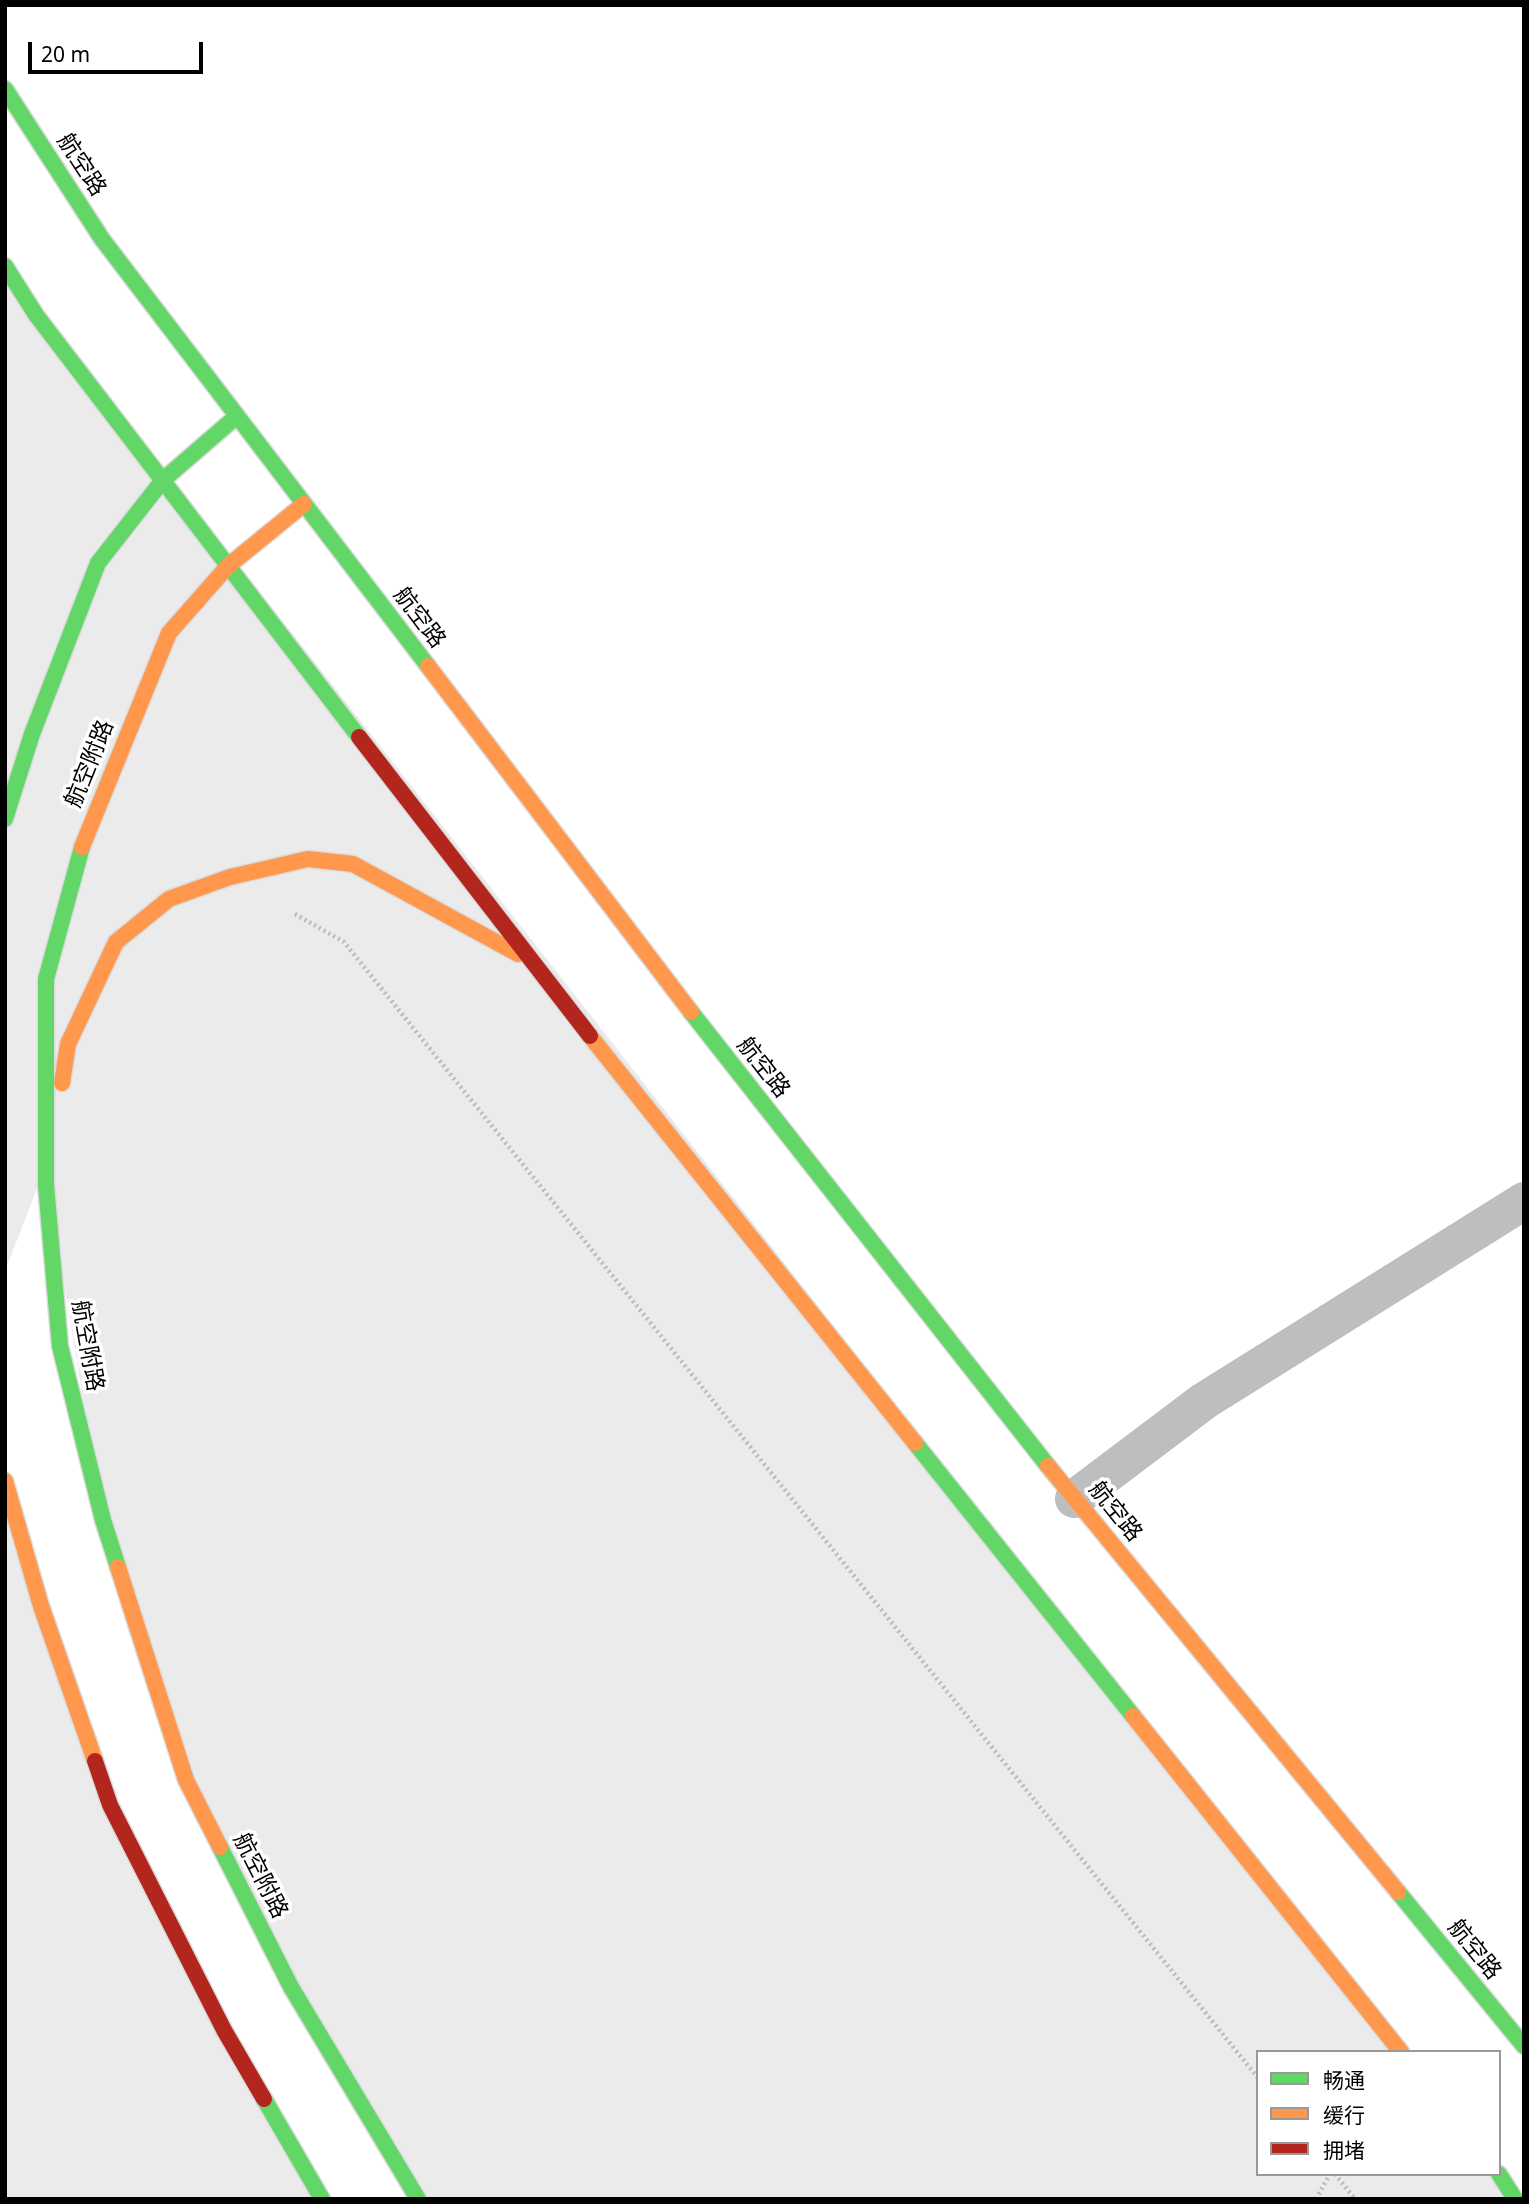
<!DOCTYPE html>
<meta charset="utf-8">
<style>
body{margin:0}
#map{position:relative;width:1529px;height:2204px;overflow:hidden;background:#fff;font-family:"Noto Sans","Noto Sans SC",sans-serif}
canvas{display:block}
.frame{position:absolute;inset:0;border:7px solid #000;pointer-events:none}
.legend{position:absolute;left:1256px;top:2050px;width:245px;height:126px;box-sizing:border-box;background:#fff;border:2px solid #999;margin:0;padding:9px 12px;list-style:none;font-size:21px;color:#000}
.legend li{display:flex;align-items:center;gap:14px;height:35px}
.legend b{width:35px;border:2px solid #999}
.scale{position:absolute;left:28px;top:42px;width:175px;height:32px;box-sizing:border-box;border:4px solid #000;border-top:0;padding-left:9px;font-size:21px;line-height:24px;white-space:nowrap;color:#000;-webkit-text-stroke:5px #fff;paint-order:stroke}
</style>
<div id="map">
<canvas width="1529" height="2204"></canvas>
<div class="frame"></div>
<ul class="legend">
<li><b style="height:9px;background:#63d668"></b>畅通</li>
<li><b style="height:9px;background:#ff974d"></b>缓行</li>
<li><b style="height:9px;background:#b3261e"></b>拥堵</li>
</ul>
<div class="scale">20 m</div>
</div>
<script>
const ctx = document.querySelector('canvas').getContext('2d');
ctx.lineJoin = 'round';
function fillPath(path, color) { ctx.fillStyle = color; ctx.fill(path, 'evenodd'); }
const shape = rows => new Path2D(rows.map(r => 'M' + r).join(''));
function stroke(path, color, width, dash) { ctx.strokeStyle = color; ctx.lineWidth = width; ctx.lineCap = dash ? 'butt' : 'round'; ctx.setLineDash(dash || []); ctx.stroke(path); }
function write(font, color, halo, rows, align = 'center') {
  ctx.font = font + ' "Noto Sans","Noto Sans SC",sans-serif'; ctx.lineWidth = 7; ctx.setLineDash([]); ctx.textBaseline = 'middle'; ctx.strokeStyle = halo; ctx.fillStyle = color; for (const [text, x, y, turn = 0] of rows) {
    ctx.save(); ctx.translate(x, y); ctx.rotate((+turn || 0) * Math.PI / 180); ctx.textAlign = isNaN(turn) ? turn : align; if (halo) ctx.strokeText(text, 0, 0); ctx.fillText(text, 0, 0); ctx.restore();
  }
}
const green = shape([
 [5,266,1401,2052,1258,2052,1258,2174,1499,2174,1515,2199,418,2199,186,1780,103,1520,45,1168,5,1271],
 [5,1481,110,1805,322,2199,5,2199]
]);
const path = shape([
 [295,914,344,942,1258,2078],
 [1335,2174,1355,2199],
 [1316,2199,1330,2174]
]);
const street = shape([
 [1074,1499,1204,1401,1524,1201]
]);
const fast = shape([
 [5,89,102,239,428,666],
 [5,266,36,315,359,737],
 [5,819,32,734,98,563,163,480,237,416],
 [82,847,46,979,46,1185,60,1346,103,1520,118,1567],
 [691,1012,1048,1466],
 [915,1443,1133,1716],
 [220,1847,291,1987,418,2199],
 [1398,1892,1524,2046],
 [264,2099,322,2199],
 [1499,2174,1515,2199]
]);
const slow = shape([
 [428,666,691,1012],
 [82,847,169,633,228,566,304,504],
 [590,1036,915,1443],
 [62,1083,68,1044,116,942,169,899,230,877,308,859,353,864,518,954],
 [1048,1466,1398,1892],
 [5,1481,41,1606,95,1761],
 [118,1567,186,1780,220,1847],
 [1133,1716,1401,2052]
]);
const jam = shape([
 [359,737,590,1036],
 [95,1761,110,1805,224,2030,264,2099]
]);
const streetNames = [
 ["航空路",81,165,57],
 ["航空路",419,618,53],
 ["航空附路",90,764,-68],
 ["航空路",763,1068,52],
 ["航空附路",87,1346,80],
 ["航空路",1115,1512,51],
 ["航空附路",260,1876,63],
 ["航空路",1474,1950,51]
];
fillPath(green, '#ebebeb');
stroke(fast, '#dbdbdb', 19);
stroke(slow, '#dbdbdb', 19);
stroke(jam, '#dbdbdb', 19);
stroke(path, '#b9b9b9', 4.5, [2, 3.5]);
stroke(street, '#bebebe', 38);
stroke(fast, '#63d668', 16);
stroke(slow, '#ff974d', 16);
stroke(jam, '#b3261e', 16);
write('23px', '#000', '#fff', streetNames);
</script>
